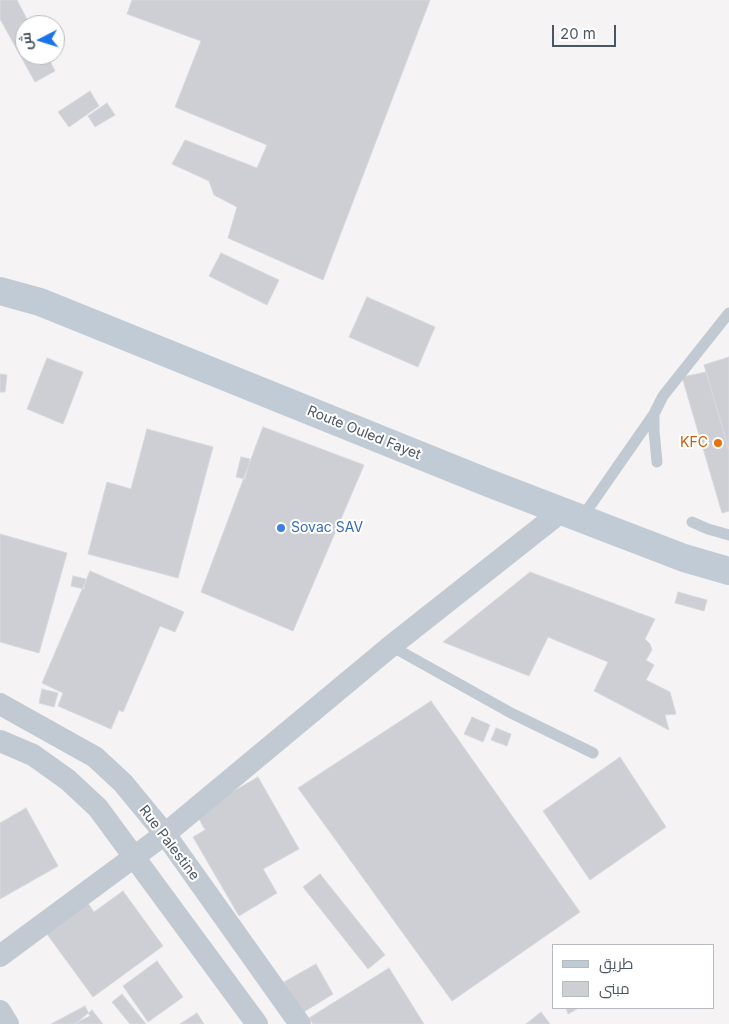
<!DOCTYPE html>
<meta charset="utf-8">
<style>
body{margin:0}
#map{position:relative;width:729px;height:1024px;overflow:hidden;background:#f5f3f3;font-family:Inter,Cairo,sans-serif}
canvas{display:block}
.legend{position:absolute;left:552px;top:944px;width:162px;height:65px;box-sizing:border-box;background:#fff;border:1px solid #b7bbc0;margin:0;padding:6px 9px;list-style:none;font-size:15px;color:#4a5661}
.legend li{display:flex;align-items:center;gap:10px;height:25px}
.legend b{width:25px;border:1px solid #b7bbc0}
.north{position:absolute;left:15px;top:15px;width:50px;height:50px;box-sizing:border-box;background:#fff;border:1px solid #b7bbc0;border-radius:50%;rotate:265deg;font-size:14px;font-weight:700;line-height:20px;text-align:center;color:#4a5661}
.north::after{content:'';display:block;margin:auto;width:18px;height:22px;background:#1a73e8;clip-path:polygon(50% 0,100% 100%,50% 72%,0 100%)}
.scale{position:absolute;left:552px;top:25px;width:64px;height:22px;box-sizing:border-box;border:2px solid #4a5661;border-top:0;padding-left:6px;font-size:15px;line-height:18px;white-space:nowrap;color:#4a5661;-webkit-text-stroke:4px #fff;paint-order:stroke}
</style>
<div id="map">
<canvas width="729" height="1024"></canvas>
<ul class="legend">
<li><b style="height:6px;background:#c1cbd6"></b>طريق</li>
<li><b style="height:14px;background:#cdcfd5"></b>مبنى</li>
</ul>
<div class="north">ش</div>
<div class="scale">20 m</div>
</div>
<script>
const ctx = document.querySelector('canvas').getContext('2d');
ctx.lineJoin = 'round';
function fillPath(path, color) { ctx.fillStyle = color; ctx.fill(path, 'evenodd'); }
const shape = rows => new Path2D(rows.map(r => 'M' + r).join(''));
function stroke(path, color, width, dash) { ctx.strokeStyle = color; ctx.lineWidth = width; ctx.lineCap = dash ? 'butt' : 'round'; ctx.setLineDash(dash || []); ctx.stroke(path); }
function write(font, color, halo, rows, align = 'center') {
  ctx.font = font + ' Inter,sans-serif'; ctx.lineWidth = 4; ctx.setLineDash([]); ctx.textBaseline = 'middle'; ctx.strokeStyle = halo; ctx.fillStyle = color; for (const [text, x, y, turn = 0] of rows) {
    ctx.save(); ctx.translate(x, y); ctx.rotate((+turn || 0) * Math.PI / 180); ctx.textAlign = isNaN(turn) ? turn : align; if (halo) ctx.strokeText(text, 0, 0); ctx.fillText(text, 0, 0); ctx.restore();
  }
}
const building = shape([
 [0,0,17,0,30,25,25,25,25,55,47,55,55,71,35,82,0,19,0,0],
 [132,0,430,0,323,280,228,238,237,207,214,195,209,181,172,164,185,140,257,168,267,145,175,107,201,41,127,14,132,0],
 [90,91,99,106,69,127,58,112,90,91],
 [107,103,115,115,95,127,88,116,107,103],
 [221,253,279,280,267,305,209,276,221,253],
 [367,297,435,327,418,367,349,337,367,297],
 [729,357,729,450,704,365,729,357],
 [47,358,83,372,63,424,27,409,47,358],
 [706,372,729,450,729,511,722,513,682,377,706,372],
 [0,374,7,375,5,392,0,392,0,374],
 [263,427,364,465,293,631,201,592,263,427],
 [147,429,213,447,178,578,88,554,107,482,131,489,147,429],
 [241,457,250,459,245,479,236,477,241,457],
 [0,534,67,553,39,653,0,642,0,534],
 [90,571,184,612,175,632,160,626,123,712,119,710,111,729,58,706,63,693,42,683,90,571],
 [530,572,655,619,645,639,650,644,652,650,646,660,654,665,646,680,670,692,676,714,665,715,669,730,594,691,608,662,548,637,529,676,443,642,530,572],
 [73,576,86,579,84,589,71,586,73,576],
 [678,592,707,600,704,611,675,603,678,592],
 [42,689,58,693,54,707,39,703,42,689],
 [431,701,580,912,452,1001,298,788,431,701],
 [472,717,490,725,483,742,464,734,472,717],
 [496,728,511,734,507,746,491,740,496,728],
 [620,757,666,827,590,880,543,811,620,757],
 [258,777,299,849,263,869,277,893,239,916,193,837,205,830,196,813,258,777],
 [26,808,58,866,0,899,0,823,26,808],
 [320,874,385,955,368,969,303,887,320,874],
 [123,891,163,946,93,997,44,930,85,899,94,912,123,891],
 [157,961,183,997,148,1022,123,986,157,961],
 [316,964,333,994,302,1013,284,982,316,964],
 [389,968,424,1024,313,1024,309,1018,389,968],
 [122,994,146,1024,130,1024,112,1002,122,994],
 [85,1006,90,1016,74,1024,51,1024,85,1006],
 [566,1008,577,1008,577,1009,568,1014,566,1008],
 [92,1010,103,1024,75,1024,92,1010],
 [541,1012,550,1024,526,1024,541,1012],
 [197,1013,204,1024,180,1024,197,1013]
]);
const service = shape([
 [657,462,654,431,654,414,663,396,729,313],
 [581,519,654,414],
 [692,522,708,529,729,535],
 [391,646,511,713,593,753]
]);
const minor = shape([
 [0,704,95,757,123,783,165,834,300,1024],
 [0,741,33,755,68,780,98,808,257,1024],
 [0,956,165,834,391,646,562,511],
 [0,1011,8,1024]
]);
const secondary = shape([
 [0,291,40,302,486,482,684,558,729,571]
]);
const markers = [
 [718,443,5,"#e8710a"],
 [281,528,5,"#3f7fe0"]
];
const streetNames = [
 ["Route Ouled Fayet",364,433,22],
 ["Rue Palestine",169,843,53]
];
const foodNames = [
 ["KFC",708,443]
];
const shopNames = [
 ["Sovac SAV",291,528]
];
fillPath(building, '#cdcfd5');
stroke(building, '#d7d9de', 1);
stroke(service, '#c1cad2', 11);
stroke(minor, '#c1cad2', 22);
stroke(secondary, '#c1cbd6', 28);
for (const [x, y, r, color] of markers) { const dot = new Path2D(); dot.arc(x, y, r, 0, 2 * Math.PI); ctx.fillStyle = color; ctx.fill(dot); stroke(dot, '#fff', 2); }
write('14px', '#4a5661', '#fff', streetNames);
write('14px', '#c56008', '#fff', foodNames, 'right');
write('14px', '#366cbe', '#fff', shopNames, 'left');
</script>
